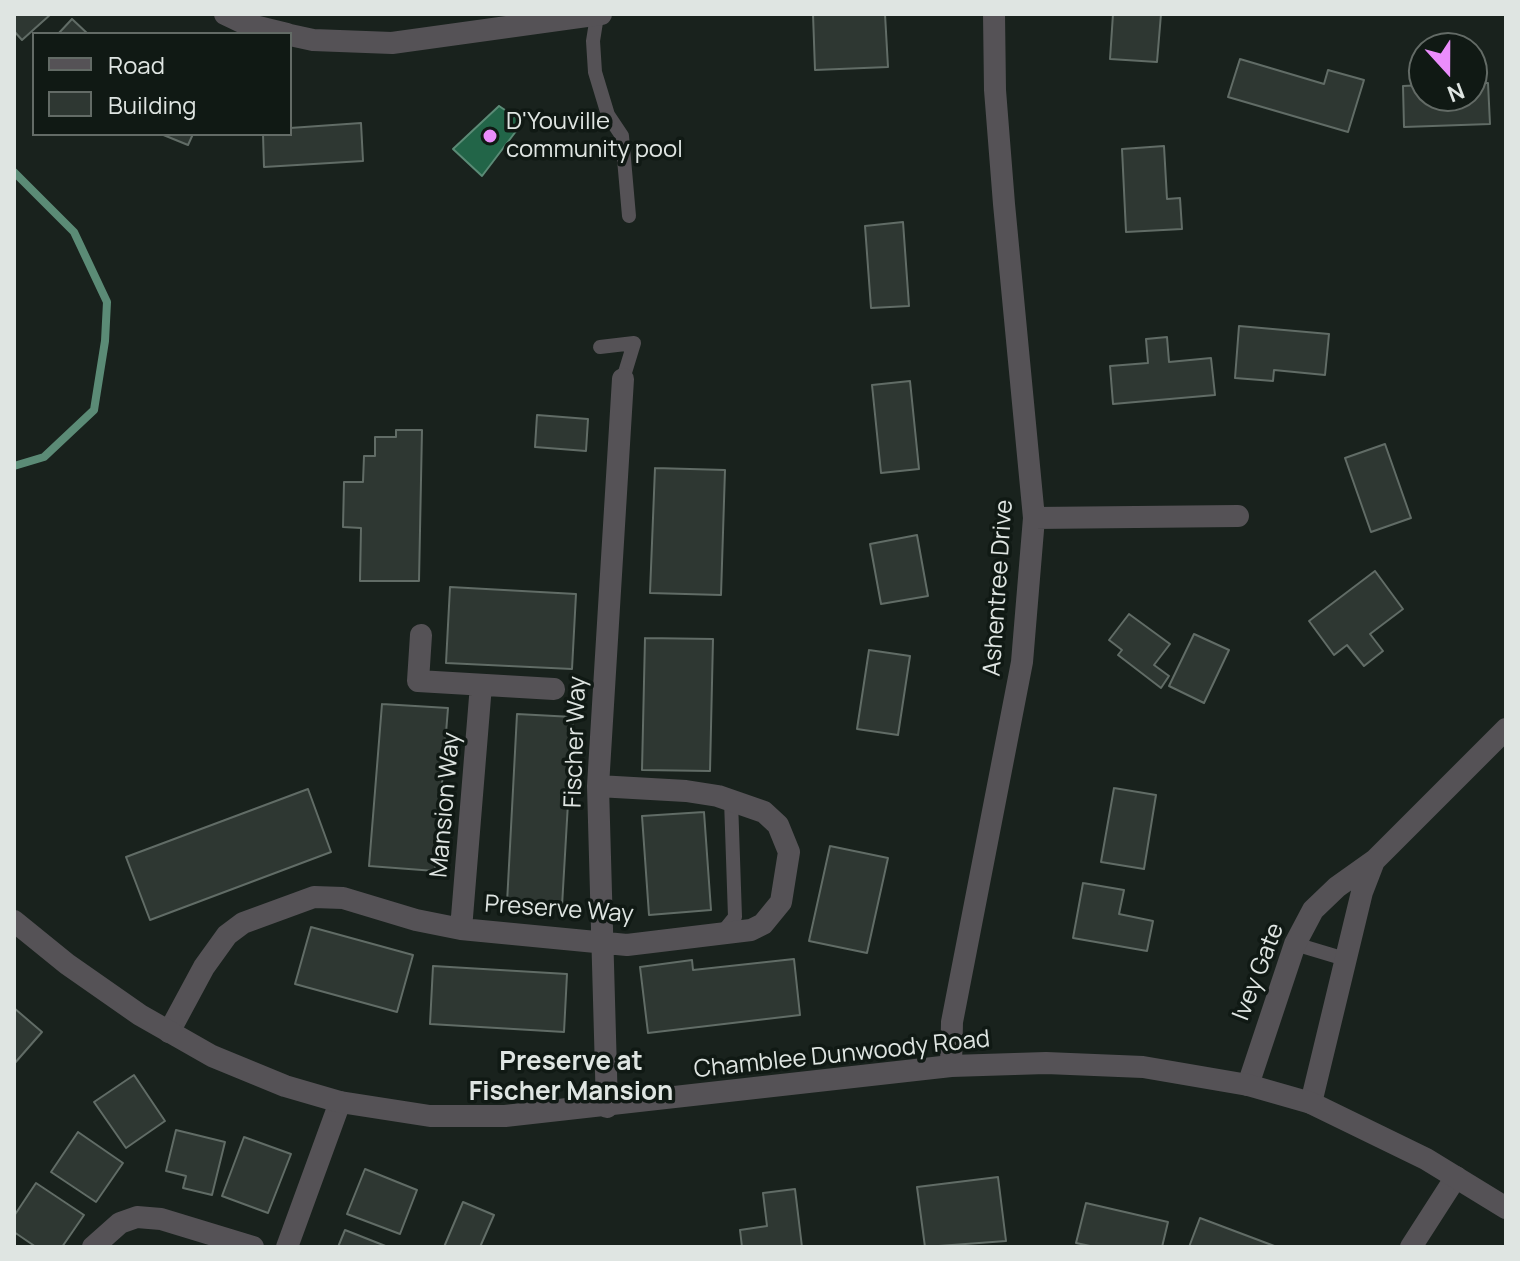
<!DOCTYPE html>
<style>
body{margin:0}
#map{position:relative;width:1520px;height:1261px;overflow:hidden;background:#19221d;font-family:Manrope,sans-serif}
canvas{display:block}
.frame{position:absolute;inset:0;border:16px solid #dfe5e2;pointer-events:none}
.legend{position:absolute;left:32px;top:32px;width:260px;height:104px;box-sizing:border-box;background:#101914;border:2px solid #636b66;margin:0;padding:10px 14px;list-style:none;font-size:24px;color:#dfe5e2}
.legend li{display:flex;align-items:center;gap:16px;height:40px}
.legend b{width:40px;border:2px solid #636b66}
.north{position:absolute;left:1408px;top:32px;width:80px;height:80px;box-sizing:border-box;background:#101914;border:2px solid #636b66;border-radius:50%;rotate:159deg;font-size:22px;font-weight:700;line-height:32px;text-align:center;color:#dfe5e2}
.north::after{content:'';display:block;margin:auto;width:28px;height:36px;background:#eb8dfc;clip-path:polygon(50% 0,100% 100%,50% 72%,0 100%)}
</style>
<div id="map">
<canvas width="1520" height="1261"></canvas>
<div class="frame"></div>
<ul class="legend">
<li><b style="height:10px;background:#555256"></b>Road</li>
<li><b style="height:22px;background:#2e3732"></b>Building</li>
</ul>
<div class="north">N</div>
</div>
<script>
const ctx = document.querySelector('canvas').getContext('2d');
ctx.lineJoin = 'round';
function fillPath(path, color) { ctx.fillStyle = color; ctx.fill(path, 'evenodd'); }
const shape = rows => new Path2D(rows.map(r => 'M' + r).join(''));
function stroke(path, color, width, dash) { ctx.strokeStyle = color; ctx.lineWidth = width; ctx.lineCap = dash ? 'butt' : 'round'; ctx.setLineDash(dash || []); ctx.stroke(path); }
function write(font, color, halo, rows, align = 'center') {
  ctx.font = font + ' Manrope,sans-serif'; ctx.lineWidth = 7; ctx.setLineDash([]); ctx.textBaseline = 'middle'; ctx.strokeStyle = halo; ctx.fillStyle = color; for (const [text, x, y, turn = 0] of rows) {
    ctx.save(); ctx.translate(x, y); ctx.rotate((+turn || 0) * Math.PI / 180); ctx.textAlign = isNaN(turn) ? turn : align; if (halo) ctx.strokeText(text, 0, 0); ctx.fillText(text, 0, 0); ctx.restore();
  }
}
const water = shape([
 [499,106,523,122,482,176,453,149,499,106]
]);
const stream = shape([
 [14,172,74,232,107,302,105,341,94,410,44,457,14,466]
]);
const building = shape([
 [14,14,51,14,22,40,14,31,14,14],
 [813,14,885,14,888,67,815,70,813,14],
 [1113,14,1161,14,1157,62,1110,59,1113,14],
 [72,19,88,34,58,34,72,19],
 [1240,59,1324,84,1328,70,1364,80,1348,132,1228,97,1240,59],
 [1472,83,1488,83,1490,124,1404,127,1403,86,1424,85,1424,96,1472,96,1472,83],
 [361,123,363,161,264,167,263,134,290,134,290,128,361,123],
 [161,134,193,134,188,145,161,134],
 [1164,146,1167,199,1180,198,1182,229,1126,232,1122,149,1164,146],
 [903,222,909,306,871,308,865,226,903,222],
 [1239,326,1329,334,1325,375,1274,370,1273,381,1235,378,1239,326],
 [1167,337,1169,362,1211,358,1215,395,1113,404,1110,366,1148,363,1146,339,1167,337],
 [910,381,919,469,881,473,872,385,910,381],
 [537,415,588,419,586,451,535,447,537,415],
 [396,430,422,430,419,581,360,581,361,528,343,527,344,482,363,482,364,456,375,456,375,437,396,437,396,430],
 [1385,444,1411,518,1371,532,1345,458,1385,444],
 [655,468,725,470,721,595,650,593,655,468],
 [917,535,928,596,881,604,870,544,917,535],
 [1375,571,1403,609,1370,634,1383,651,1364,666,1347,645,1334,655,1309,621,1375,571],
 [450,587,576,594,572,669,446,663,450,587],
 [1129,614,1170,644,1154,665,1169,676,1161,688,1118,655,1122,650,1109,640,1129,614],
 [1194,634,1229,650,1204,703,1169,686,1194,634],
 [645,638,713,639,710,771,642,770,645,638],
 [869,650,910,656,898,735,857,729,869,650],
 [382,704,448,708,435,871,369,866,382,704],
 [517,714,573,717,562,906,507,903,517,714],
 [1114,788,1156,795,1144,869,1101,862,1114,788],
 [308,789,331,852,150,920,126,857,308,789],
 [704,812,711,910,649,915,642,816,704,812],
 [830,846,888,858,867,953,809,941,830,846],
 [1083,883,1124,890,1119,914,1153,921,1147,951,1073,938,1083,883],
 [311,927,413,955,397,1012,295,984,311,927],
 [794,959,800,1015,648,1033,640,967,692,960,693,970,794,959],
 [433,966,567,974,564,1032,430,1024,433,966],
 [14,1008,42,1032,14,1064,14,1008],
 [134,1075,165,1121,126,1148,94,1102,134,1075],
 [176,1130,225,1142,212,1195,183,1188,186,1176,166,1171,176,1130],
 [78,1132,123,1163,96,1202,51,1172,78,1132],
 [244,1137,291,1154,268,1213,222,1196,244,1137],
 [365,1169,417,1190,400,1234,347,1214,365,1169],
 [998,1177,1006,1241,925,1247,917,1187,998,1177],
 [36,1183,84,1215,62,1247,36,1247,14,1232,14,1216,36,1183],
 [795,1189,802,1247,742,1247,740,1230,767,1226,763,1193,795,1189],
 [463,1202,494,1215,480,1247,444,1247,463,1202],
 [1086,1203,1168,1222,1162,1247,1095,1247,1076,1243,1086,1203],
 [1200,1218,1277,1247,1189,1247,1200,1218],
 [345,1230,388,1247,338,1247,345,1230]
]);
const service = shape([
 [597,16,593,41,595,72,608,115,622,136,629,216],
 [600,347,634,343,623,379],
 [722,933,735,917,731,800],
 [1295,944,1345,959]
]);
const minor = shape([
 [225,14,246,24,287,34],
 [290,35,313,40,392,43,601,14],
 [1034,518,1238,516],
 [421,635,418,681,554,689],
 [461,929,481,685],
 [169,1032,204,967,227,935,243,923,314,897,343,898,416,920,461,929,627,945,751,930,763,924,781,902,789,852,778,825,764,812,718,796,686,791,598,786],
 [951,1066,952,1022,1022,662,1034,518,1004,204,995,90,994,14],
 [1248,1085,1295,944,1313,910,1337,887,1375,860,1506,729],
 [1311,1103,1362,892,1374,861],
 [607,1107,598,786,623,379],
 [93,1247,120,1223,137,1217,161,1219,253,1247],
 [287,1247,340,1102],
 [1411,1247,1456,1177]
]);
const tertiary = shape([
 [14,921,67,964,140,1015,212,1056,285,1086,340,1102,430,1116,505,1116,951,1066,1046,1063,1143,1067,1248,1085,1311,1103,1426,1159,1506,1208]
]);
const markers = [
 [490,136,8,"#eb8dfc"]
];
const poiNames = [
 ["D'Youville",506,122],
 ["community pool",506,150]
];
const streetNames = [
 ["Ashentree Drive",999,588,-86],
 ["Fischer Way",576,742,-88],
 ["Mansion Way",446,805,-85],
 ["Preserve Way",559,910,4],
 ["Ivey Gate",1259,972,-69],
 ["Chamblee Dunwoody Road",842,1055,-6]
];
const neighbourhoodNames = [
 ["Preserve at",571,1063],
 ["Fischer Mansion",571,1093]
];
fillPath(water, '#226548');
stroke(water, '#5b8b76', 2);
stroke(stream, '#5b8b76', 8);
fillPath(building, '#2e3732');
stroke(building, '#616c66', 2);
stroke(service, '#555256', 14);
stroke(minor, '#555256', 22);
stroke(tertiary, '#555256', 22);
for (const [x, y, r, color] of markers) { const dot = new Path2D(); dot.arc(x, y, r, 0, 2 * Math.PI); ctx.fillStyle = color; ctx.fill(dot); stroke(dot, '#101914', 3); }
write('24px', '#dfe5e2', '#101914', poiNames, 'left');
write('24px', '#dfe5e2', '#101914', streetNames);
write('bold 26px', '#dfe5e2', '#101914', neighbourhoodNames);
</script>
